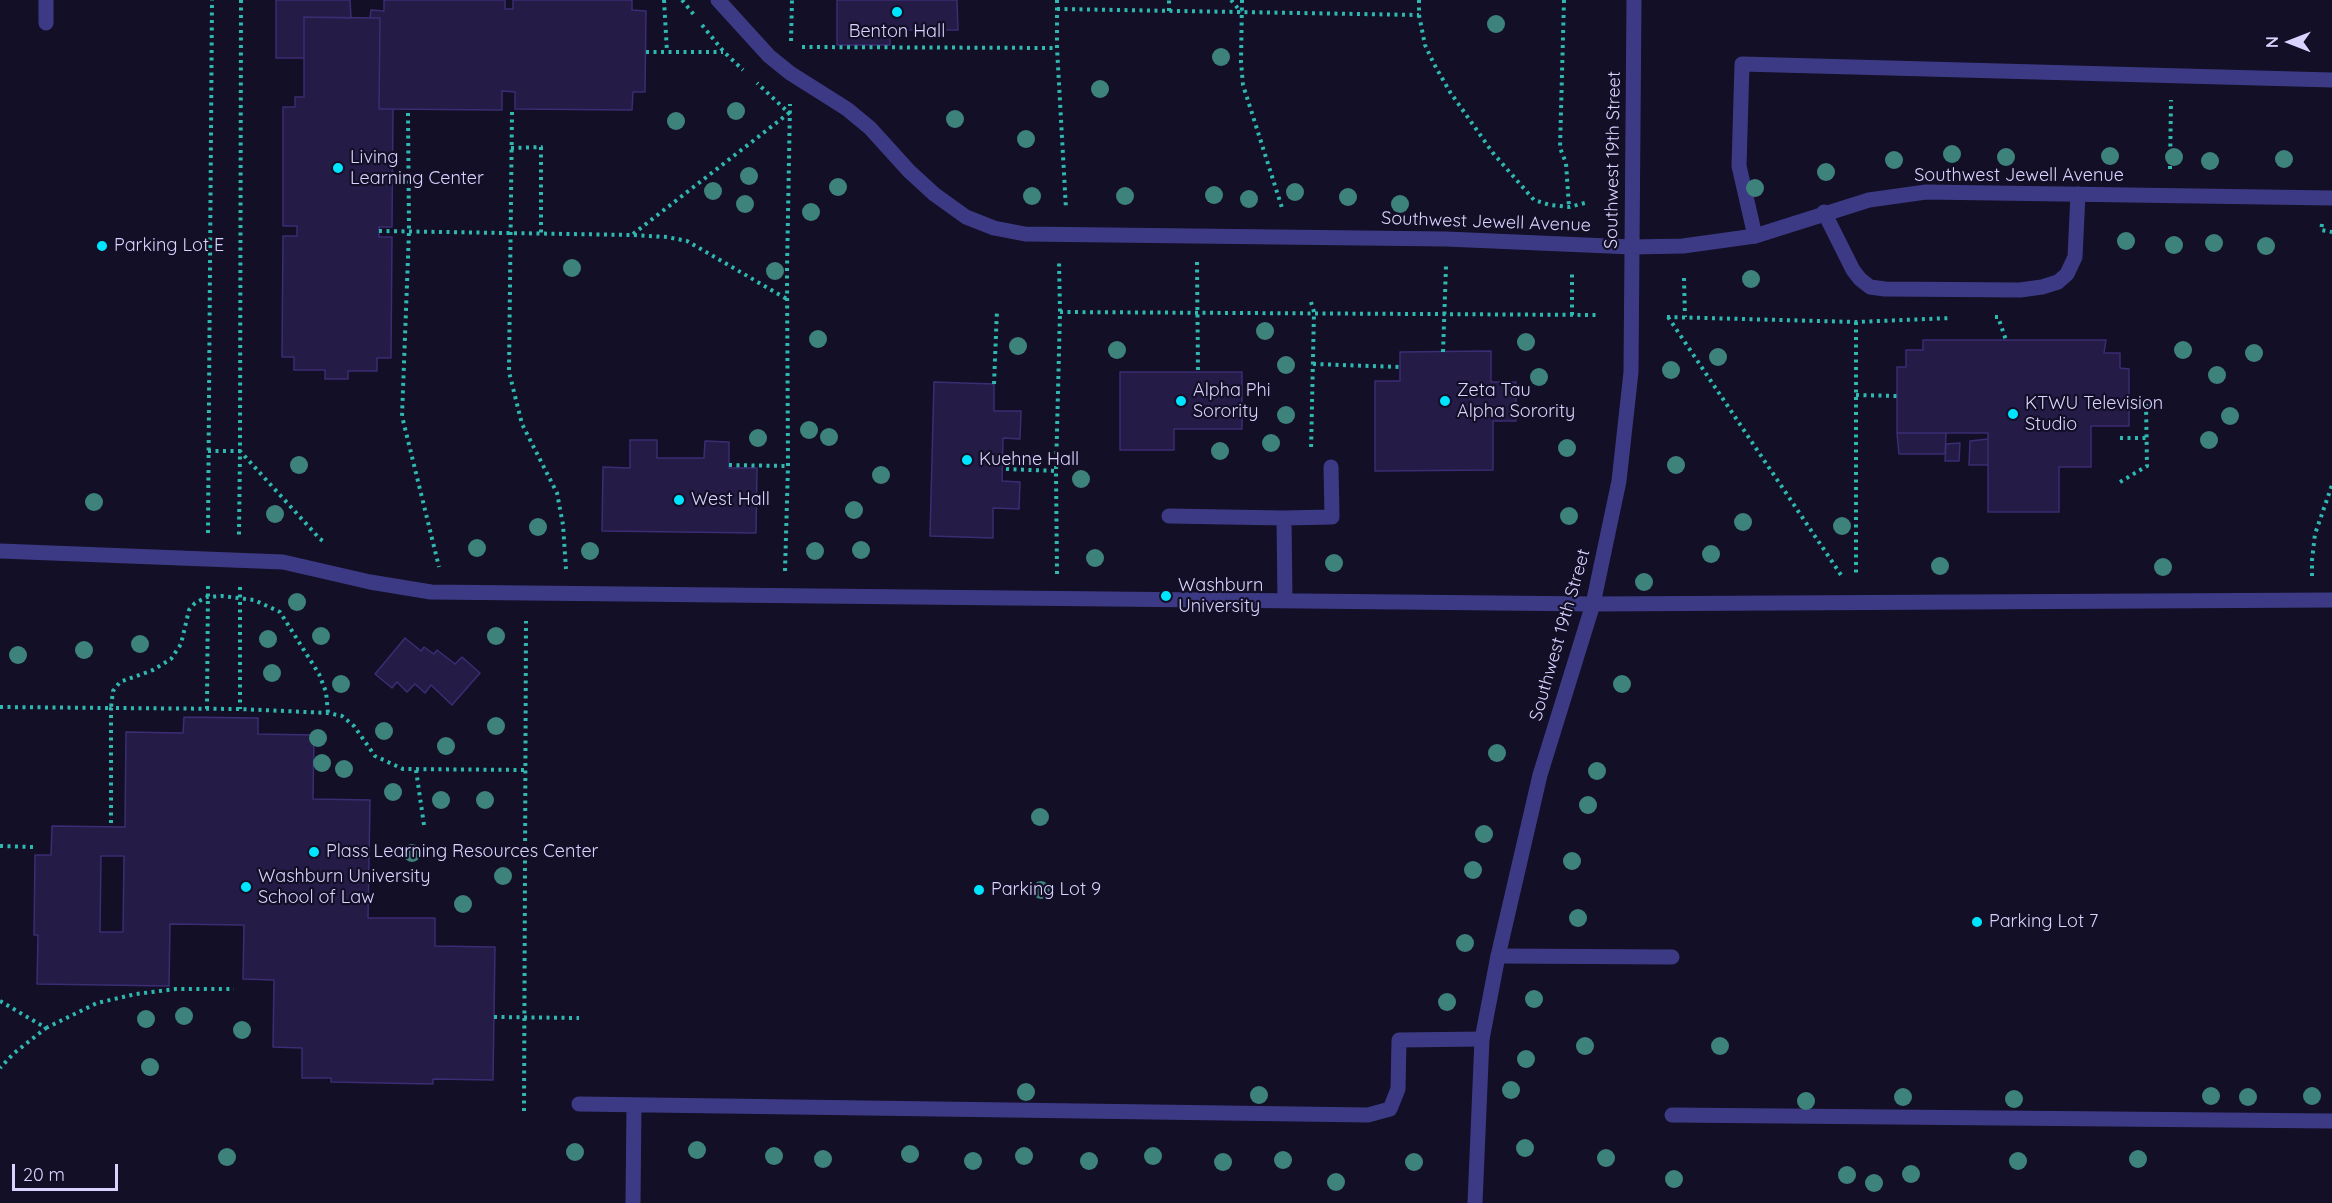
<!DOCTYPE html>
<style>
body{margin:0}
#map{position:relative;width:2332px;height:1203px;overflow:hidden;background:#130f26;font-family:Quicksand,sans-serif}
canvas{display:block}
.north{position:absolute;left:2260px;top:12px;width:60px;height:60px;-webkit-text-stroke:4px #130f26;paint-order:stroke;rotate:270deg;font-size:16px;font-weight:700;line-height:24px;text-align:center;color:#d9d4ff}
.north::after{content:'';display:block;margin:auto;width:21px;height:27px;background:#d9d4ff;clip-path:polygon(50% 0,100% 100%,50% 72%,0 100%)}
.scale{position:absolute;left:12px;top:1164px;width:106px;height:27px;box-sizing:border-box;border:3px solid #d9d4ff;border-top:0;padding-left:8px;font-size:18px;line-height:21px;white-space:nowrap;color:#d9d4ff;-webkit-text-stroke:4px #130f26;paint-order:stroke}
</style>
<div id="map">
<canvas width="2332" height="1203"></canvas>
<div class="north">N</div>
<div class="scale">20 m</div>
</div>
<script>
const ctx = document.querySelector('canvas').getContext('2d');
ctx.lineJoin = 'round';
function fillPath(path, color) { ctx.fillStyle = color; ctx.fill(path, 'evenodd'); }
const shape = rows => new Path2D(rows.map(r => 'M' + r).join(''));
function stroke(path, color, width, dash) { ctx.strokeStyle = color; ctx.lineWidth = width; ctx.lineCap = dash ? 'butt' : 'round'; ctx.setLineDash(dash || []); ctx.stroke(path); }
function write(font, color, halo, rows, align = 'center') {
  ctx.font = font + ' Quicksand,sans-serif'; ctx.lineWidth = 4.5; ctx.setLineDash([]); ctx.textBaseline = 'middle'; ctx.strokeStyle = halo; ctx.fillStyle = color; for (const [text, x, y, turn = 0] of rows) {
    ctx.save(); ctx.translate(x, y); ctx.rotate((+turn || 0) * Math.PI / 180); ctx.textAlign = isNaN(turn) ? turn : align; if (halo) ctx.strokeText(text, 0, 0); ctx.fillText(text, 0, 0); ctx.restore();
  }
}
const building = shape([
 [276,0,350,0,351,18,304,17,304,58,276,58,276,0],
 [384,0,505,0,505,9,513,9,513,0,632,0,632,10,646,11,645,92,633,92,632,110,515,109,515,92,502,91,502,110,379,109,380,18,370,18,371,10,384,11,384,0],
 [837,0,957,0,958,30,890,30,890,45,837,45,837,0],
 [304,17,380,18,379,109,393,109,392,227,379,227,379,237,392,237,391,358,377,358,377,371,348,371,348,379,325,379,325,370,294,370,294,357,282,357,283,236,297,236,297,226,283,226,283,107,295,107,295,97,304,97,304,17],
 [1923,340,2106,340,2104,353,2120,353,2120,368,2129,369,2129,426,2091,426,2091,467,2059,467,2059,512,1988,512,1988,433,1897,433,1897,367,1906,367,1906,350,1923,350,1923,340],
 [1491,351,1491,382,1516,382,1516,421,1493,421,1493,470,1375,471,1375,381,1400,381,1400,352,1491,351],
 [1120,372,1242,372,1242,429,1174,429,1174,450,1120,450,1120,372],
 [934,382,994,384,994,411,1021,411,1020,439,1003,438,1002,481,1020,482,1019,509,993,508,993,538,930,536,934,382],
 [1897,433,1946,433,1945,454,1899,454,1897,433],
 [1988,439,1988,465,1969,465,1970,441,1988,439],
 [630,440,657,440,657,458,704,458,705,441,729,442,729,468,757,468,756,533,602,531,603,467,630,468,630,440],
 [1960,443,1959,461,1945,461,1946,444,1960,443],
 [405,638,421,651,424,647,434,654,437,650,455,664,462,657,480,673,452,705,431,685,425,693,415,684,407,692,397,682,392,688,375,674,405,638],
 [184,717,258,718,258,734,314,735,313,799,370,800,368,918,435,918,435,946,495,947,493,1080,433,1079,433,1084,331,1082,331,1078,302,1078,302,1048,273,1047,274,980,243,979,244,925,170,924,169,986,37,984,38,935,34,935,35,855,51,855,52,826,125,827,126,732,183,733,184,717],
 [101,856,124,856,123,932,100,932,101,856]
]);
const path = shape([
 [241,0,240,451,320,539,326,543],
 [664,0,667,52],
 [682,0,695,16],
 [1057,0,1057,48,1066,209],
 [1231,0,1241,12],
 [1242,0,1241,62,1243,85,1283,211],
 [1419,0,1419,15,1425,45,1434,64,1450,92,1493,153,1534,200,1550,205,1569,207,1585,203],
 [1564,0,1560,148,1566,163,1569,207],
 [1057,9,1419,15],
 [1169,11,1169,0],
 [702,25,724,52,743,70],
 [791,41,792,0],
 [802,47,1057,48],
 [646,52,723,52],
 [512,112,509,372,522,424,557,493,563,525,566,569],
 [408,113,409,231,402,416,439,567],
 [511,148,541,147,541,234],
 [2170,169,2171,100],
 [2322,224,2321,230,2332,232],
 [379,231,632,235,667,237,687,241,787,299],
 [633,234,789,113,757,83],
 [1197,262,1198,372],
 [1684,278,1685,317],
 [1311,302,1314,312,1311,451],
 [1060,312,1600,315],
 [1572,315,1572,274],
 [1667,317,1856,322,1951,318],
 [1668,317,1841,575],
 [1995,317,1998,317,2006,340],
 [1856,322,1856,575],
 [1443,352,1446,266],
 [1313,364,1400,367],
 [994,384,997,310],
 [1856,395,1897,396],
 [2120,438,2147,438],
 [208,451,240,451,239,535],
 [729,465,788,466],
 [1006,469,1056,471],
 [2120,482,2147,466,2146,402,2129,402],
 [208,533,212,0],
 [785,571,788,466,787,270,790,104],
 [1057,574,1056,471,1060,312,1059,261],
 [2312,576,2312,560,2315,534,2332,485],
 [240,587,240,709],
 [0,707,111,708,113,691,120,682,153,670,171,659,181,644,189,610,195,603,207,597,222,596,254,600,280,612,319,674,326,692,328,713],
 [207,709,208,584],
 [416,770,424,825],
 [111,823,111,708,240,709,328,713,342,716,354,726,375,756,403,769,525,770],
 [0,846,33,847],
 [0,1001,46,1028,13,1054,0,1068],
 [494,1017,579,1018],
 [46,1028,97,1003,136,994,176,989,234,989],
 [524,1111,526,621]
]);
const service = shape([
 [46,23,46,0],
 [1824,212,1853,270,1860,279,1870,287,1885,289,2020,290,2042,287,2058,282,2067,274,2075,257,2078,194],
 [1755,236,1739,166,1742,64,2332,80],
 [1169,516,1284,518,1285,601],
 [1284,518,1332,517,1331,467],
 [0,551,283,562,370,582,431,592,1593,604,2332,600],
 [1498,956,1672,957],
 [579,1104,1368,1115,1390,1109,1398,1089,1399,1040,1482,1039],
 [1672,1115,2332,1121],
 [633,1203,634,1105]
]);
const minor = shape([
 [718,0,769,56,790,73,847,109,870,128,909,171,934,194,966,217,994,228,1025,234,1446,239,1632,247,1683,246,1755,236,1869,200,1926,192,2332,198],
 [1475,1203,1482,1039,1498,956,1540,775,1593,604,1619,481,1631,372,1634,0]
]);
const trees = [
 [1496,24],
 [1221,57],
 [1100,89],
 [736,111],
 [955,119],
 [676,121],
 [1026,139],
 [1952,154],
 [2110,156],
 [2006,157],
 [2174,157],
 [2284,159],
 [1894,160],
 [2210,161],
 [1826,172],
 [749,176],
 [838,187],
 [1755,188],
 [713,191],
 [1295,192],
 [1214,195],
 [1032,196],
 [1125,196],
 [1348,197],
 [1249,199],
 [745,204],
 [1400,204],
 [811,212],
 [2126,241],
 [2214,243],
 [2174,245],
 [2266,246],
 [572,268],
 [775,271],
 [1751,279],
 [1265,331],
 [818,339],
 [1526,342],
 [1018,346],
 [1117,350],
 [2183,350],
 [2254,353],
 [1718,357],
 [1286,365],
 [1671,370],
 [2217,375],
 [1539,377],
 [1286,415],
 [2230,416],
 [809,430],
 [829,437],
 [758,438],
 [2209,440],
 [1271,443],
 [1567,448],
 [1220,451],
 [299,465],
 [1676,465],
 [881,475],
 [1081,479],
 [94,502],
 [854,510],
 [275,514],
 [1569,516],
 [1743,522],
 [1842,526],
 [538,527],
 [477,548],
 [861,550],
 [590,551],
 [815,551],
 [1711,554],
 [1095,558],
 [1334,563],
 [1940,566],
 [2163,567],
 [1644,582],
 [297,602],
 [321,636],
 [496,636],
 [268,639],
 [140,644],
 [84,650],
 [18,655],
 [272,673],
 [341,684],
 [1622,684],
 [496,726],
 [384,731],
 [318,738],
 [446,746],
 [1497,753],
 [322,763],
 [344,769],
 [1597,771],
 [393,792],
 [441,800],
 [485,800],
 [1588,805],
 [1040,817],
 [1484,834],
 [412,853],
 [1572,861],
 [1473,870],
 [503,876],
 [1041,890],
 [463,904],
 [1578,918],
 [1465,943],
 [1534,999],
 [1447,1002],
 [184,1016],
 [146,1019],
 [242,1030],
 [1585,1046],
 [1720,1046],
 [1526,1059],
 [150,1067],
 [1511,1090],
 [1026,1092],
 [1259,1095],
 [2211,1096],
 [2312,1096],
 [1903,1097],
 [2248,1097],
 [2014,1099],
 [1806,1101],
 [1525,1148],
 [697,1150],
 [575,1152],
 [910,1154],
 [774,1156],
 [1024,1156],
 [1153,1156],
 [227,1157],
 [1606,1158],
 [823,1159],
 [2138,1159],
 [1283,1160],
 [973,1161],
 [1089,1161],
 [2018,1161],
 [1223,1162],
 [1414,1162],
 [1911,1174],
 [1847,1175],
 [1674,1179],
 [1336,1182],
 [1874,1183]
];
const markers = [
 [897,12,6,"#00e5ff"],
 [338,168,6,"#00e5ff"],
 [102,246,6,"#00e5ff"],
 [1181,401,6,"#00e5ff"],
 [1445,401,6,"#00e5ff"],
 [2013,414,6,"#00e5ff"],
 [967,460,6,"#00e5ff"],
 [679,500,6,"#00e5ff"],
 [1166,596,6,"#00e5ff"],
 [314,852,6,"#00e5ff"],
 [246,887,6,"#00e5ff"],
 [979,890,6,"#00e5ff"],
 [1977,922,6,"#00e5ff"]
];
const poiNames = [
 ["Benton Hall",897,32,"center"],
 ["Living",350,158],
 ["Learning Center",350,179],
 ["Parking Lot E",114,246],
 ["Alpha Phi",1193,391],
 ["Sorority",1193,412],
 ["Zeta Tau",1457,391],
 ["Alpha Sorority",1457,412],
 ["KTWU Television",2025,404],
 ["Studio",2025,425],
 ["Kuehne Hall",979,460],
 ["West Hall",691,500],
 ["Washburn",1178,586],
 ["University",1178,607],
 ["Plass Learning Resources Center",326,852],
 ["Washburn University",258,877],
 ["School of Law",258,898],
 ["Parking Lot 9",991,890],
 ["Parking Lot 7",1989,922]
];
const streetNames = [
 ["Southwest 19th Street",1613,160,-89],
 ["Southwest Jewell Avenue",2019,176],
 ["Southwest Jewell Avenue",1486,222,2],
 ["Southwest 19th Street",1560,635,-74]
];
fillPath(building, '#241b47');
stroke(building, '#3b2d73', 1.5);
stroke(path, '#2fb8b0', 4, [3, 4.5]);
stroke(service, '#3d3a85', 15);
stroke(minor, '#3d3a85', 15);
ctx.fillStyle = '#3d827b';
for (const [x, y] of trees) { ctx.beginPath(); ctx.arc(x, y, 9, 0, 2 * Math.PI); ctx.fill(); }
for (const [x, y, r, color] of markers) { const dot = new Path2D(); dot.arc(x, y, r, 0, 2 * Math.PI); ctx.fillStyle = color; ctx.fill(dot); stroke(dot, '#130f26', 2); }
write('18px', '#d9d4ff', '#130f26', poiNames, 'left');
write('18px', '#d9d4ff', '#130f26', streetNames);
</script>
